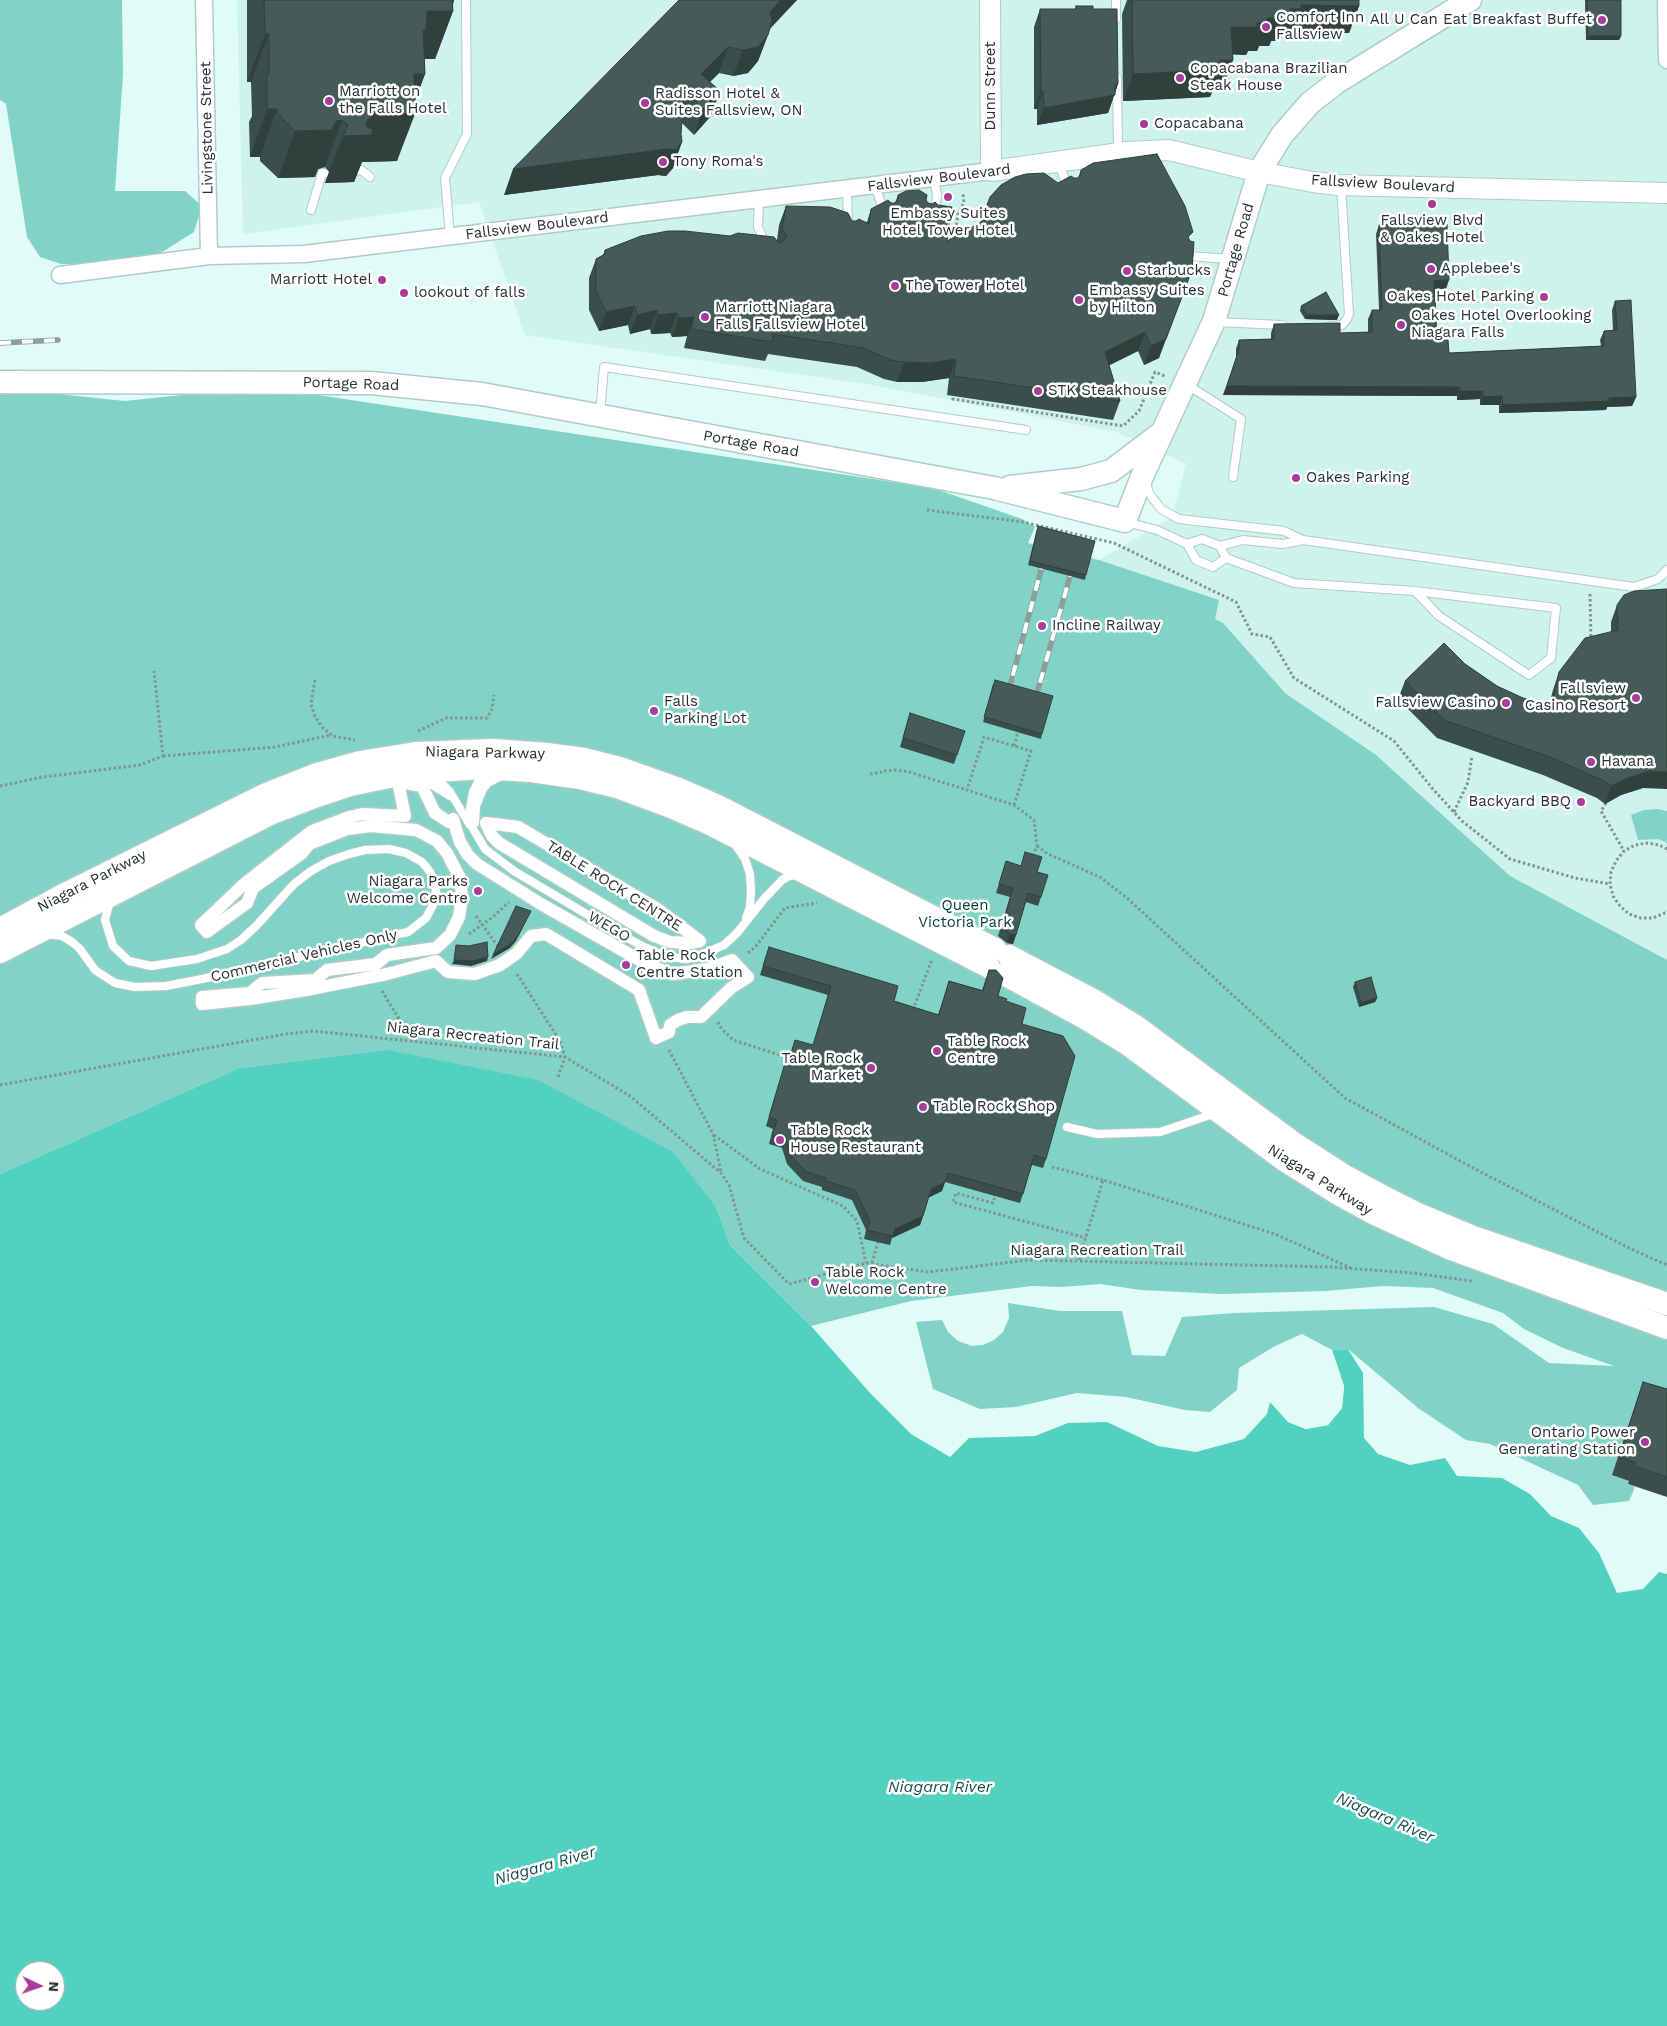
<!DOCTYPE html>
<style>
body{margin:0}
#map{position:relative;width:1667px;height:2026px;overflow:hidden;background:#e1fcf7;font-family:"Work Sans",sans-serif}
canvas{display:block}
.north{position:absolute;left:15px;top:1961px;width:50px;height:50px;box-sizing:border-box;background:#fff;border:1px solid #a9adac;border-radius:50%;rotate:93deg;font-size:14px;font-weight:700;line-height:20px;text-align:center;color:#27312f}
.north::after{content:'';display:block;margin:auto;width:18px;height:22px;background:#a93b9a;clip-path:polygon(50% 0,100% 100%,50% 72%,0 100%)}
</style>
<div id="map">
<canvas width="1667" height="2026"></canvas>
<div class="north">N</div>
</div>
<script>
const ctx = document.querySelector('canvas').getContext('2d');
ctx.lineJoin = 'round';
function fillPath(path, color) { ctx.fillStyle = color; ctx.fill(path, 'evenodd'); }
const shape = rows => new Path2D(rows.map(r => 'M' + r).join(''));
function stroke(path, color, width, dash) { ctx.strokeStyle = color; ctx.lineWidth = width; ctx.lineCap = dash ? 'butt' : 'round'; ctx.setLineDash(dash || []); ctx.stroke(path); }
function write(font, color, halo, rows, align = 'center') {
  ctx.font = font + ' "Work Sans",sans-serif'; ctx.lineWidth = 5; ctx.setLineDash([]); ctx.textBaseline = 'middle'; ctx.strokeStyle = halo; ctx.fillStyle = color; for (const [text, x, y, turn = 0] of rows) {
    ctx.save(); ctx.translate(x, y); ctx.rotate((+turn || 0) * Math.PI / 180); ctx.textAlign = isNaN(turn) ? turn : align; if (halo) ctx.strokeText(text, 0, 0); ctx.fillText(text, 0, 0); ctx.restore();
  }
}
const built = shape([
 [237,0,1667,0,1667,1045,1213,629,1218,600,1099,560,1172,517,1186,464,1117,432,866,384,525,335,479,202,243,234]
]);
const green = shape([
 [0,0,122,0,123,74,115,191,185,191,202,206,194,232,143,264,61,264,40,257,27,237,6,104,0,100],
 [0,388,125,401,201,393,318,395,933,488,1022,519,1035,527,1028,543,1099,560,1219,600,1215,619,1223,623,1285,693,1376,755,1510,876,1667,960,1667,1409,1613,1475,1629,1481,1628,1484,1635,1487,1629,1501,1593,1505,1578,1485,1490,1444,1466,1440,1418,1408,1348,1349,1332,1350,1302,1334,1275,1346,1239,1368,1237,1390,1210,1412,1185,1410,1126,1397,1077,1393,1016,1407,980,1409,933,1389,916,1322,942,1320,948,1332,958,1341,972,1346,983,1345,994,1340,1003,1332,1009,1318,1008,1303,1060,1311,1122,1311,1132,1355,1165,1356,1182,1317,1235,1313,1434,1307,1493,1324,1549,1363,1614,1366,1563,1348,1524,1329,1503,1313,1433,1288,1383,1286,1325,1291,1222,1294,1141,1290,1100,1284,1062,1287,1032,1286,911,1301,811,1326,730,1245,716,1207,237,1069,0,1174],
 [1657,809,1667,811,1667,843,1658,839,1638,840,1631,815,1644,810]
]);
const water = shape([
 [388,1050,538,1080,673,1152,716,1207,730,1245,811,1326,871,1394,911,1434,950,1457,969,1438,1035,1436,1068,1423,1107,1422,1158,1446,1196,1452,1244,1439,1267,1414,1270,1402,1288,1422,1306,1429,1328,1425,1342,1408,1344,1386,1332,1350,1348,1349,1363,1373,1364,1438,1378,1454,1410,1465,1445,1458,1457,1476,1502,1478,1530,1494,1551,1516,1579,1528,1599,1553,1617,1593,1643,1589,1659,1572,1667,1574,1667,2026,0,2026,0,1174,237,1069],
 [25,1971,55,1971,55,2001,25,2001]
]);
const pier = shape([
 [1330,1349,1332,1350,1344,1386,1342,1408,1328,1425,1306,1429,1288,1422,1270,1400,1289,1420,1306,1426,1326,1423,1340,1407,1342,1386]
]);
const path = shape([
 [954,240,958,214,964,203,963,193],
 [954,393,953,399,1123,426,1139,411,1155,372,1165,376],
 [927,510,1023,522,1114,543,1236,602,1252,634,1270,637,1294,678,1394,741,1432,788,1462,821,1510,859,1575,878,1610,884],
 [1590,594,1591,640],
 [315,680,311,704,315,717,323,728,333,736,355,740],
 [418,731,446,718,487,718,492,709,494,695],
 [1014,746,1018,732],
 [163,756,275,747,331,735],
 [884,771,896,770,909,772,967,790],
 [870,774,882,772],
 [0,786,43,777,140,765,163,756,154,671],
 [1606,803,1601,811,1624,851],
 [1014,805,1031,751,984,737,967,790,1014,805,1034,820,1037,846,1032,858],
 [1454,812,1468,782,1472,756],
 [1037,846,1048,854,1100,877,1127,898,1345,1098,1473,1168,1631,1249,1667,1265],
 [1667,849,1659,845,1647,843,1635,845,1624,851,1616,861,1611,872,1610,884,1613,896,1620,906,1629,914,1641,918,1653,918,1667,912],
 [476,916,499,948],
 [469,934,493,917,509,902],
 [748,953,756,946,785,908,817,903],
 [517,974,560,1041,565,1057,558,1077],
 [382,991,412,1040],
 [913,1010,932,959],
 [718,1022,721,1028,733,1040,789,1058],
 [669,1050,713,1134,721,1172],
 [0,1085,286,1034,313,1031,565,1057,630,1096,721,1173,729,1185,744,1238,789,1284,866,1263,928,1272,1029,1260,1331,1267,1413,1273,1472,1281],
 [714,1135,760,1169,843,1206,857,1221,866,1263],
 [1052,1167,1103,1180],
 [996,1193,993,1203,956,1193,953,1202,1086,1238],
 [1079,1260,1103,1180,1275,1234,1351,1268],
 [872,1263,878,1242]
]);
const service = shape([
 [1116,0,1116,19],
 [1117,78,1118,151],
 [1059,164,1068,188],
 [354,171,361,170,370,177],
 [875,186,884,212],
 [847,189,848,223],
 [759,199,758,227,765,243],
 [311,210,322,173,325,173],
 [931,212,936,204,937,194,934,179],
 [450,236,445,178,467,134,466,0],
 [1187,256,1230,259],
 [1216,322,1282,325],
 [1331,326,1342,325,1347,319,1349,314,1341,185],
 [1186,384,1241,419,1233,477],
 [600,413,604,367,1026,430],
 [1146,483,1149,493,1161,509,1179,519,1284,531,1303,540,1634,587,1658,579,1667,570],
 [1126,522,1157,530,1187,544,1196,560,1213,567,1226,558],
 [1187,544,1202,539,1220,546,1226,558,1294,583,1415,591,1556,608,1551,658,1529,675,1439,616,1415,591],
 [1220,546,1243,540,1283,544,1303,540],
 [487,774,478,782,473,792,470,809,472,827,485,849,514,871,615,931,642,946,665,956,685,959,696,957,724,945,737,933,764,899,782,880,789,876,798,875],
 [435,776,450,792,470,825],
 [418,781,434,786,450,796],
 [475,823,476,806,483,789,488,783,501,776],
 [735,844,745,859,750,874,751,891,750,907,746,918],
 [47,934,62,936,72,942,80,949,95,970,115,983,135,987,166,986,202,979,408,932,426,918,433,905,436,890,433,877,428,869,422,862,406,853,389,849,365,850,349,854,329,861,311,871,294,884,257,925,241,940,227,949,197,959,151,966,129,961,113,946,105,920,110,901],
 [1067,1127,1097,1134,1160,1132,1216,1113]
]);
const pedestrian = shape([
 [398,782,422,786,435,813,449,822,453,819,460,842,468,855,477,864,541,904,650,966,673,974,708,969,732,960,748,977,731,988,701,1017,687,1017,678,1020,670,1025,669,1032,656,1038,639,990,546,934,531,936,517,953,500,965,475,974,448,972,436,961,387,974,306,990,250,999,202,1004,202,997,250,993,262,983,315,980,327,970,376,964,387,955,436,948,450,935,459,917,462,897,460,878,447,853,437,841,416,830,371,826,348,829,309,844,302,853,253,888,247,903,207,932,201,925,243,885,312,831,349,817,362,814,405,816,398,782],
 [486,823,518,827,659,910,700,941,690,943,670,942,654,936,499,843,492,836,486,823]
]);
const minor = shape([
 [204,0,209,256],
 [1666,0,1667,60],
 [60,275,209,256,304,254,991,171]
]);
const tertiary = shape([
 [990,0,991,171,1127,152,1169,150,1259,172,1313,182,1338,185,1667,193]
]);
const secondary = shape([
 [0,382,371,383,482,394,994,488,1125,521,1143,474,1214,321,1259,172,1282,135,1310,103,1337,82,1470,0],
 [1010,487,1081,479,1111,471,1160,434],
 [0,929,65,894,264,795,317,774,360,762,416,753,493,750,547,754,584,759,623,769,679,789,718,806,995,949],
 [0,952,270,814,317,796,350,785,389,777,435,771,483,768,531,771,580,778,617,787,671,807,710,824,989,967],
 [1009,956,1095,1001,1137,1027,1295,1144,1345,1176,1384,1197,1420,1215,1473,1237,1667,1304],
 [1004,974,1085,1018,1126,1043,1284,1160,1335,1192,1375,1214,1451,1249,1667,1328]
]);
const rail = shape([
 [0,343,58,340],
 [1007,697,1045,555],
 [1034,704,1074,562]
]);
const wall = shape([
 [247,0,454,0,453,5,453,11,435,59,424,59,425,74,414,102,397,161,362,162,354,182,325,183,329,172,325,167,318,169,315,177,278,178,260,161,260,157,250,157,249,122,252,116,251,82,247,82],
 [679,0,797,0,770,29,758,61,748,73,733,76,719,73,710,82,720,91,710,117,694,135,682,123,681,134,673,168,666,176,658,175,504,195],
 [1127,0,1359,0,1359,6,1349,33,1292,33,1291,37,1282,36,1280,41,1271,41,1269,46,1259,46,1257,51,1248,51,1246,55,1232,54,1233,60,1223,87,1214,88,1210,97,1123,101,1122,14],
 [1585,0,1621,0,1621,36,1619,40,1586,40],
 [1076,6,1093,9,1118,84,1108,113,1037,125,1037,109,1034,109,1034,27,1040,9,1075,9],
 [1081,170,1190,240,1159,358,1144,365,1138,351,1109,365,1120,401,1113,420,947,395,949,378,922,382,897,382,884,379,857,367,768,354,765,361,684,348,687,336,672,337,670,333,651,334,650,329,630,334,628,325,599,331,589,310,589,278,596,259,603,255,605,250,730,236,777,240,779,225,786,206,852,221,867,222,871,209,891,203,895,203,898,195,926,200,947,241,980,223,987,205,1074,178,1078,178],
 [1399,221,1446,289,1435,289,1437,340,1449,353,1601,346,1600,340,1604,331,1613,331,1612,310,1615,301,1636,397,1632,406,1607,407,1606,410,1499,413,1499,405,1480,405,1480,399,1457,400,1457,396,1223,395,1236,358,1236,349,1239,340,1271,339,1271,333,1274,324,1340,333,1368,332,1368,319,1372,310,1379,310,1376,234,1379,225,1398,224],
 [1301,306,1337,320,1305,319,1300,311],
 [1038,526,1086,575,1085,580,1028,565],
 [1617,605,1643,788,1621,795,1605,804,1597,798,1543,775,1437,738,1398,699,1405,681,1465,664,1497,686,1523,698,1549,705,1553,690,1559,672,1611,632,1611,622],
 [993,684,1042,734,1041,739,983,722],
 [910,713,957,755,954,764,900,747],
 [1025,852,1037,872,1041,897,1038,906,1026,902,1013,944,1007,943,998,936,1010,897,996,893,1006,861,1021,866],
 [769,947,894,1001,938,1015,949,981,982,990,989,970,998,996,1006,1001,1022,1024,1046,1159,1043,1168,1032,1165,1020,1203,945,1182,942,1191,929,1197,920,1225,892,1238,890,1245,864,1239,866,1230,852,1200,822,1190,822,1187,803,1181,787,1164,782,1148,769,1144,773,1129,766,1126,788,1053,790,1054,795,1040,813,1045,828,995,760,975],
 [1355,982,1377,998,1375,1002,1359,1007,1353,987],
 [1643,1382,1667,1389,1667,1497,1628,1484,1629,1481,1612,1475]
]);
const shadedWall = shape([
 [450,0,454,0,450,11,453,11,435,59,416,59,427,11],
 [781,0,797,0,760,38,770,12],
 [1301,5,1359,6,1349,33,1292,33,1291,37,1282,36,1280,41,1271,41,1269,46,1259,46,1257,51,1248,51,1246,55,1221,54,1231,27,1257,23,1279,13],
 [265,34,269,34,251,82,247,82],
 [768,35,758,61,748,73,733,76,743,50],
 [1588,36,1621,36,1619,40,1586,40],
 [728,47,719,73,693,98,701,74],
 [1220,60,1233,60,1223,87,1214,88,1210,97,1123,101,1133,74],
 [414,74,425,74,410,114,415,114,397,161,362,162,354,182,325,183,343,136,368,119,372,114],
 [1115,84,1118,84,1108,113,1037,125,1044,108],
 [720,91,710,117,694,135,703,109],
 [1041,91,1043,91,1037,109,1034,109],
 [267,109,277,109,260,157,250,157],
 [342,120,325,167,318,169,315,177,278,178,295,131],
 [682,142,673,168,666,176,658,175,504,195,513,169],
 [1449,280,1446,289,1431,289,1434,281],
 [1185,289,1159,358,1144,365,1151,346],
 [635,306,628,325,599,331,606,312],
 [657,310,650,329,630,334,637,315],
 [677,313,670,333,651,334,658,315],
 [1307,315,1339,315,1337,320,1334,320,1305,319],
 [694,317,687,336,672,337,679,318],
 [1145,332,1138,351,1098,371,1105,352],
 [956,359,949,378,922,382,897,382,904,362],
 [1227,386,1460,387,1457,396,1223,395],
 [1460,391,1483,391,1480,399,1457,400],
 [1502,396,1499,405,1480,405,1483,397],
 [1636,397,1632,406,1607,407,1606,410,1499,413,1503,405],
 [1649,771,1667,772,1667,789,1643,788,1621,795,1605,804,1611,786,1628,778],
 [531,911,516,941,510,948,491,959,493,955],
 [1010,934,1016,935,1013,944,1007,943],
 [488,957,487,961,471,966,452,964,454,960],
 [1377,998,1375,1002,1359,1007,1361,1003],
 [945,1182,942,1191,928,1198,931,1189],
 [923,1216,920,1225,892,1238,895,1229]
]);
const building = shape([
 [264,0,452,0,453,11,427,11,426,30,423,30,425,74,414,74,415,114,372,114,372,118,368,119,366,124,367,127,372,129,372,135,343,136,348,125,342,120,336,121,332,130,295,131,278,114,277,109,267,109,267,74,269,74,269,34,265,34,264,0],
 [679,0,781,0,770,12,772,20,768,35,758,47,743,50,728,47,701,74,720,91,703,109,684,90,681,134,682,142,676,150,667,149,513,169,679,0],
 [1132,0,1359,0,1359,6,1301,5,1301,9,1290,9,1290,13,1279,13,1279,18,1267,18,1267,23,1257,23,1257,27,1231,27,1233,60,1220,60,1220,70,1133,74,1132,0],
 [1587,0,1621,0,1621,36,1588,36,1587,0],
 [1076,6,1093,6,1093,9,1117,9,1118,84,1115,84,1115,95,1044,108,1043,91,1041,91,1040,9,1076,9,1076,6],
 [1157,154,1185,206,1193,232,1188,237,1190,241,1194,242,1192,270,1166,339,1151,346,1145,332,1105,352,1120,401,954,376,956,359,929,363,904,362,890,360,864,348,773,334,772,342,691,329,694,317,679,318,677,313,658,315,657,310,637,315,635,306,606,312,596,291,596,259,605,254,605,250,641,236,668,231,685,231,730,236,738,233,774,237,778,242,782,242,787,237,782,229,786,206,830,207,848,213,852,221,856,221,859,219,869,224,871,209,888,200,891,203,895,203,898,199,898,195,906,191,919,190,927,195,926,200,928,203,932,204,935,202,938,205,952,207,947,241,987,219,987,205,990,197,1001,185,1015,177,1026,174,1044,173,1058,183,1071,176,1074,178,1078,178,1081,174,1081,170,1093,163,1157,154],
 [1442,219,1442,224,1447,224,1449,280,1434,281,1437,340,1448,340,1449,353,1604,346,1604,331,1617,330,1615,301,1631,300,1636,397,1609,398,1609,401,1503,405,1502,396,1483,397,1483,391,1460,391,1460,387,1227,386,1239,349,1239,340,1274,339,1274,324,1340,323,1340,333,1372,332,1372,310,1382,310,1379,225,1399,224,1399,221,1442,219],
 [1326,292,1339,315,1307,315,1301,306,1326,292],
 [1038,526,1095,541,1086,575,1030,561,1038,526],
 [1667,589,1667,772,1649,771,1628,778,1611,786,1604,781,1550,757,1444,720,1405,681,1444,643,1465,664,1497,686,1523,698,1552,706,1559,672,1585,638,1618,630,1617,605,1624,595,1634,591,1667,589],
 [995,680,1053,696,1042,734,984,717,995,680],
 [910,713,965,731,957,755,903,738,910,713],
 [1025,852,1042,857,1037,872,1048,875,1041,897,1028,893,1016,935,1010,934,1002,927,1013,888,999,884,1006,861,1021,866,1025,852],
 [516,906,531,911,518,936,512,943,493,955,516,906],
 [487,942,488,957,473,961,454,960,456,945,469,946,487,942],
 [769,947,898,986,894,1001,939,1015,949,981,983,991,989,970,996,970,1003,978,998,996,1007,999,1006,1001,1026,1008,1022,1024,1063,1036,1075,1056,1046,1159,1034,1155,1023,1194,948,1173,945,1182,931,1189,923,1216,895,1229,893,1236,867,1230,870,1221,855,1190,825,1181,826,1178,807,1172,790,1155,786,1139,772,1135,777,1120,769,1117,788,1053,791,1054,795,1040,813,1045,831,986,763,966,769,947],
 [1371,977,1377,998,1361,1003,1355,982,1371,977],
 [1643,1382,1667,1389,1667,1477,1634,1466,1636,1463,1619,1457,1643,1382]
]);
const markers = [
 [1602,20,5,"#a93b9a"],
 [1266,27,5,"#a93b9a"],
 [1180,78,5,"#a93b9a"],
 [329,101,5,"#a93b9a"],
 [645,103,5,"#a93b9a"],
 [1144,124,5,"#a93b9a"],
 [663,162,5,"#a93b9a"],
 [948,197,5,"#a93b9a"],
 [1432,204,5,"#a93b9a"],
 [1431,269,5,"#a93b9a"],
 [1127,271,5,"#a93b9a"],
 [382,280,5,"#a93b9a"],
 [895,286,5,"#a93b9a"],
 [404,293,5,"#a93b9a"],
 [1544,297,5,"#a93b9a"],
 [1079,300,5,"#a93b9a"],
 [705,317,5,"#a93b9a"],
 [1401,325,5,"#a93b9a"],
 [1038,391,5,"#a93b9a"],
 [1296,478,5,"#a93b9a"],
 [1042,626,5,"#a93b9a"],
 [1636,698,5,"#a93b9a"],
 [1506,703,5,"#a93b9a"],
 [654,711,5,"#a93b9a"],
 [1591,762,5,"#a93b9a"],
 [1581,802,5,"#a93b9a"],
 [478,891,5,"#a93b9a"],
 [626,965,5,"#a93b9a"],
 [937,1051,5,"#a93b9a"],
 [871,1068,5,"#a93b9a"],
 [923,1107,5,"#a93b9a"],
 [780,1140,5,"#a93b9a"],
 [815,1282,5,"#a93b9a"],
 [1645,1442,5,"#a93b9a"]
];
const poiNames = [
 ["Comfort Inn",1276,18],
 ["Fallsview",1276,35],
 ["All U Can Eat Breakfast Buffet",1592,20,"right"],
 ["Copacabana Brazilian",1190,69],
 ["Steak House",1190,86],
 ["Marriott on",339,92],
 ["the Falls Hotel",339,109],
 ["Radisson Hotel &",655,94],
 ["Suites Fallsview, ON",655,111],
 ["Copacabana",1154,124],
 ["Tony Roma's",673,162],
 ["Embassy Suites",948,214,"center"],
 ["Hotel Tower Hotel",948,231,"center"],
 ["Fallsview Blvd",1432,221,"center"],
 ["& Oakes Hotel",1432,238,"center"],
 ["Applebee's",1441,269],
 ["Starbucks",1137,271],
 ["Marriott Hotel",372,280,"right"],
 ["The Tower Hotel",905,286],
 ["Embassy Suites",1089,291],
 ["by Hilton",1089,308],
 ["lookout of falls",414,293],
 ["Oakes Hotel Parking",1534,297,"right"],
 ["Marriott Niagara",715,308],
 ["Falls Fallsview Hotel",715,325],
 ["Oakes Hotel Overlooking",1411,316],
 ["Niagara Falls",1411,333],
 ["STK Steakhouse",1048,391],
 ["Oakes Parking",1306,478],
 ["Incline Railway",1052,626],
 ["Fallsview",1626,689,"right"],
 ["Casino Resort",1626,706,"right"],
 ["Falls",664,702],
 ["Parking Lot",664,719],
 ["Fallsview Casino",1496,703,"right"],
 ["Havana",1601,762],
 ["Backyard BBQ",1571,802,"right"],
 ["Niagara Parks",468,882,"right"],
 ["Welcome Centre",468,899,"right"],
 ["Table Rock",636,956],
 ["Centre Station",636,973],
 ["Table Rock",947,1042],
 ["Centre",947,1059],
 ["Table Rock",861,1059,"right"],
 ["Market",861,1076,"right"],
 ["Table Rock Shop",933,1107],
 ["Table Rock",790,1131],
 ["House Restaurant",790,1148],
 ["Table Rock",825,1273],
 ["Welcome Centre",825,1290],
 ["Ontario Power",1635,1433,"right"],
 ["Generating Station",1635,1450,"right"]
];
const streetNames = [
 ["Dunn Street",991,86,-90],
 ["Livingstone Street",207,128,-91],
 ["Fallsview Boulevard",939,178,-7],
 ["Fallsview Boulevard",1383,184,3],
 ["Fallsview Boulevard",537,226,-7],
 ["Portage Road",1236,250,-74],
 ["Portage Road",351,384,2],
 ["Portage Road",751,444,10],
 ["Niagara Parkway",485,753,1],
 ["Niagara Parkway",92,881,-27],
 ["TABLE ROCK CENTRE",614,886,32],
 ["WEGO",609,927,30],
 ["Commercial Vehicles Only",304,956,-13],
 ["Niagara Recreation Trail",473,1036,6],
 ["Niagara Parkway",1320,1180,32],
 ["Niagara Recreation Trail",1097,1251]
];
const parkNames = [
 ["Queen",965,906],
 ["Victoria Park",965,923]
];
const waterNames = [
 ["Niagara River",940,1787],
 ["Niagara River",1385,1818,23],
 ["Niagara River",545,1866,-16]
];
fillPath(built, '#cef3ec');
fillPath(green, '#81d3c7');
fillPath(water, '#52d1c1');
fillPath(pier, '#e1fcf7');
stroke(service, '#b1ccc7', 10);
stroke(pedestrian, '#b1ccc7', 15);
stroke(minor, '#b1ccc7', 19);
stroke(tertiary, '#b1ccc7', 22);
stroke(secondary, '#b1ccc7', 25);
stroke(path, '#819490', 3, [2.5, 2.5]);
stroke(service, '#fff', 8);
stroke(pedestrian, '#fff', 12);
stroke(minor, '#fff', 16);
stroke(tertiary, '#fff', 20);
stroke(secondary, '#fff', 22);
stroke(rail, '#8b9e9b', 5.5);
stroke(rail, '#fff', 4, [11]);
fillPath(wall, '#3a4e4b');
fillPath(shadedWall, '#30403d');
fillPath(building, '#445b57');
stroke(building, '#30403d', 1);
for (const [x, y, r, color] of markers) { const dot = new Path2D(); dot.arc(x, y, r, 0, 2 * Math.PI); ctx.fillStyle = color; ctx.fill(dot); stroke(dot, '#fff', 2); }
write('15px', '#27312f', '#fff', poiNames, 'left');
write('15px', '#27312f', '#fff', streetNames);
write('15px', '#003c36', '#fff', parkNames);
write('italic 16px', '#184e48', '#fff', waterNames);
</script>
